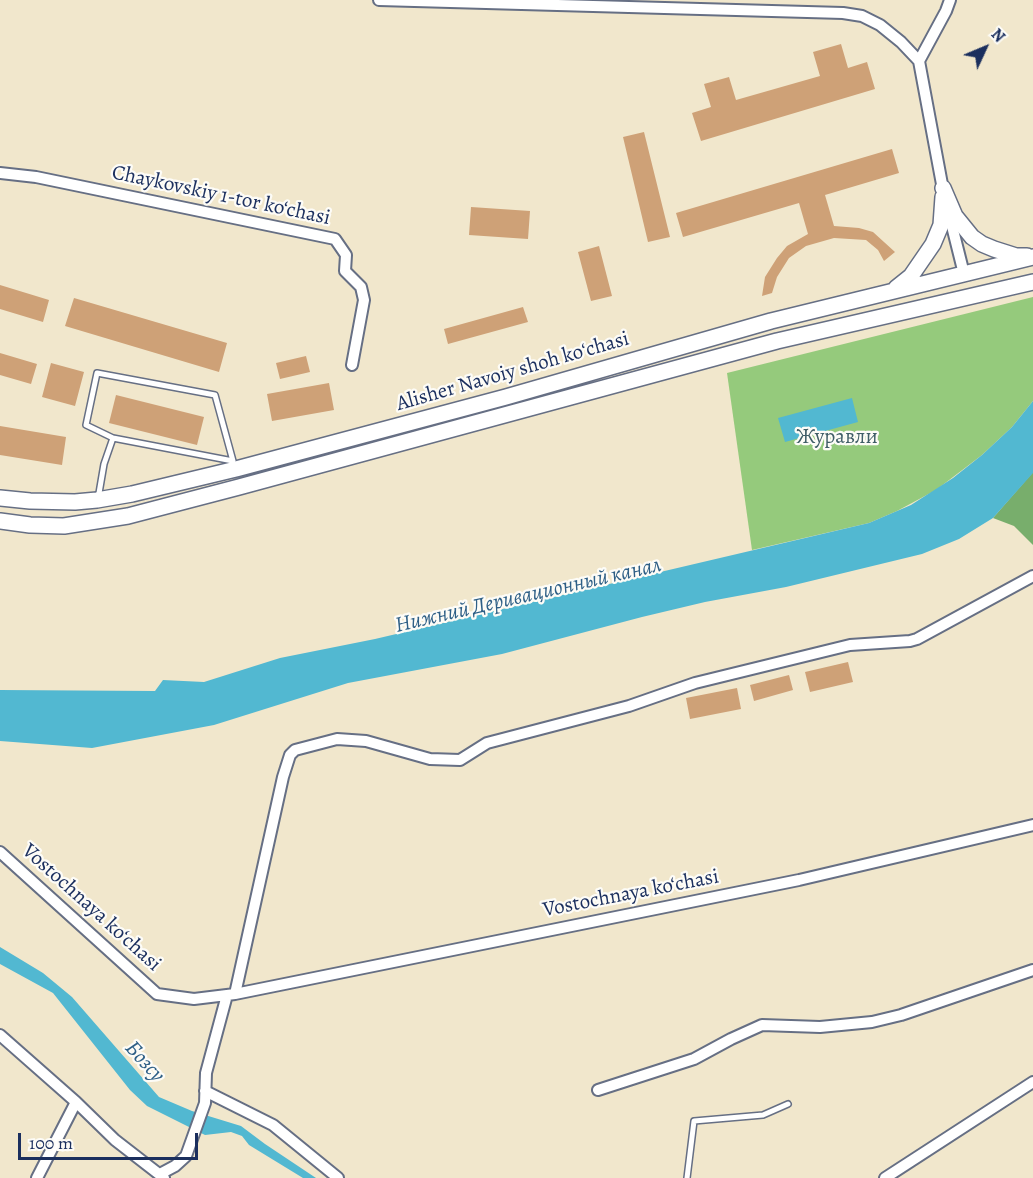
<!DOCTYPE html>
<meta charset="utf-8">
<style>
body{margin:0}
#map{position:relative;width:1033px;height:1178px;overflow:hidden;background:#f1e7cc;font-family:Alegreya,serif}
canvas{display:block}
.north{position:absolute;left:955px;top:18px;width:60px;height:60px;-webkit-text-stroke:4px #fdfcf7;paint-order:stroke;rotate:46deg;font-size:16px;font-weight:700;line-height:24px;text-align:center;color:#1b2f5e}
.north::after{content:'';display:block;margin:auto;width:21px;height:27px;background:#1b2f5e;clip-path:polygon(50% 0,100% 100%,50% 72%,0 100%)}
.scale{position:absolute;left:18px;top:1133px;width:180px;height:27px;box-sizing:border-box;border:3px solid #1b2f5e;border-top:0;padding-left:8px;font-size:18px;line-height:21px;white-space:nowrap;color:#1b2f5e;-webkit-text-stroke:4px #fdfcf7;paint-order:stroke}
</style>
<div id="map">
<canvas width="1033" height="1178"></canvas>
<div class="north">N</div>
<div class="scale">100 m</div>
</div>
<script>
const ctx = document.querySelector('canvas').getContext('2d');
ctx.lineJoin = 'round';
function fillPath(path, color) { ctx.fillStyle = color; ctx.fill(path, 'evenodd'); }
const shape = rows => new Path2D(rows.map(r => 'M' + r).join(''));
function stroke(path, color, width, dash) { ctx.strokeStyle = color; ctx.lineWidth = width; ctx.lineCap = dash ? 'butt' : 'round'; ctx.setLineDash(dash || []); ctx.stroke(path); }
function write(font, color, halo, rows, align = 'center') {
  ctx.font = font + ' Alegreya,serif'; ctx.lineWidth = 4.5; ctx.setLineDash([]); ctx.textBaseline = 'middle'; ctx.strokeStyle = halo; ctx.fillStyle = color; for (const [text, x, y, turn = 0] of rows) {
    ctx.save(); ctx.translate(x, y); ctx.rotate((+turn || 0) * Math.PI / 180); ctx.textAlign = isNaN(turn) ? turn : align; if (halo) ctx.strokeText(text, 0, 0); ctx.fillText(text, 0, 0); ctx.restore();
  }
}
const green = shape([
 [1033,297,1033,401,1012,427,982,455,936,490,897,511,869,523,752,550,727,373]
]);
const forest = shape([
 [1033,472,1033,545,1014,526,993,518]
]);
const water = shape([
 [852,398,858,422,785,442,778,418],
 [1033,401,1033,473,993,518,959,539,922,554,786,587,705,602,642,617,502,654,348,683,214,725,92,748,0,741,0,690,155,691,163,680,204,682,280,658,375,639,869,523,911,505,953,478,982,455,1012,427],
 [0,947,43,973,72,997,159,1097,192,1111,241,1126,265,1144,316,1178,303,1178,249,1145,242,1136,231,1132,205,1135,147,1106,130,1090,53,993,0,964]
]);
const building = shape([
 [841,44,848,68,867,62,875,89,701,141,692,113,711,107,704,84,729,77,736,100,820,76,813,52],
 [644,132,670,237,648,242,623,137],
 [892,149,899,173,825,195,834,226,859,228,873,232,895,252,884,261,878,250,866,240,834,238,806,246,789,258,777,277,772,293,762,296,765,277,777,258,787,246,808,234,799,203,683,237,676,213],
 [471,207,530,211,528,239,469,235],
 [599,246,612,296,591,301,578,252],
 [0,285,49,300,43,322,0,309],
 [74,298,227,343,219,372,65,326],
 [523,307,528,322,448,344,444,329],
 [0,353,37,364,31,384,0,375],
 [306,356,310,372,280,379,276,363],
 [51,363,84,372,75,406,42,397],
 [329,383,334,410,272,421,267,394],
 [116,395,204,417,197,445,109,423],
 [0,426,66,437,62,465,0,455],
 [848,662,853,682,810,692,805,672],
 [789,675,793,690,754,701,750,685],
 [737,688,741,709,690,719,686,698]
]);
const service = shape([
 [98,499,104,464,113,438,233,461,215,395,97,373,86,425,113,438],
 [687,1178,694,1121,763,1115,788,1104]
]);
const minor = shape([
 [379,0,843,13,862,16,880,25,901,42,919,61,944,195],
 [919,61,946,11,950,0],
 [0,173,36,177,335,239,346,255,345,271,361,287,364,300,352,365],
 [948,210,964,274],
 [0,852,157,994,194,999,235,994,799,880,1033,825],
 [235,994,283,777,290,755,295,750,337,739,366,741,430,759,460,760,487,743,629,706,695,683,850,645,910,641,917,639,1033,576],
 [0,1035,76,1102,115,1140,164,1178],
 [598,1090,694,1059,731,1039,762,1025,820,1027,872,1022,901,1015,1033,970],
 [205,1091,273,1125,338,1178],
 [160,1174,175,1166,186,1156,205,1103,206,1073,227,995],
 [37,1178,76,1102],
 [885,1178,1033,1082]
]);
const primary = shape([
 [943,188,955,216,972,237,982,244,994,249,1016,256,1027,256],
 [896,288,911,276,933,244,941,225,943,197],
 [0,498,30,501,75,502,97,500,132,494,236,469,506,397,771,321,1033,257],
 [0,521,30,525,64,526,128,516,239,487,777,341,1033,282]
]);
const streetNames = [
 ["Chaykovskiy 1-tor ko‘chasi",221,196,12],
 ["Alisher Navoiy shoh koʻchasi",513,372,-16],
 ["Vostochnaya ko‘chasi",631,894,-11],
 ["Vostochnaya ko‘chasi",91,908,42]
];
const parkNames = [
 ["Журавли",837,438]
];
const waterNames = [
 ["Нижний Деривационный канал",528,596,-13],
 ["Бозсу",144,1062,48]
];
fillPath(green, '#95ca7c');
fillPath(forest, '#78ae6c');
fillPath(water, '#52b8d1');
fillPath(building, '#cea177');
stroke(service, '#666f84', 8);
stroke(minor, '#666f84', 14);
stroke(primary, '#666f84', 18);
stroke(service, '#fff', 5);
stroke(minor, '#fff', 10);
stroke(primary, '#fff', 15);
write('21px', '#1b2f5e', '#fdfcf7', streetNames);
write('21px', '#405e67', '#fdfcf7', parkNames);
write('italic 22px', '#2e5f86', '#fdfcf7', waterNames);
</script>
